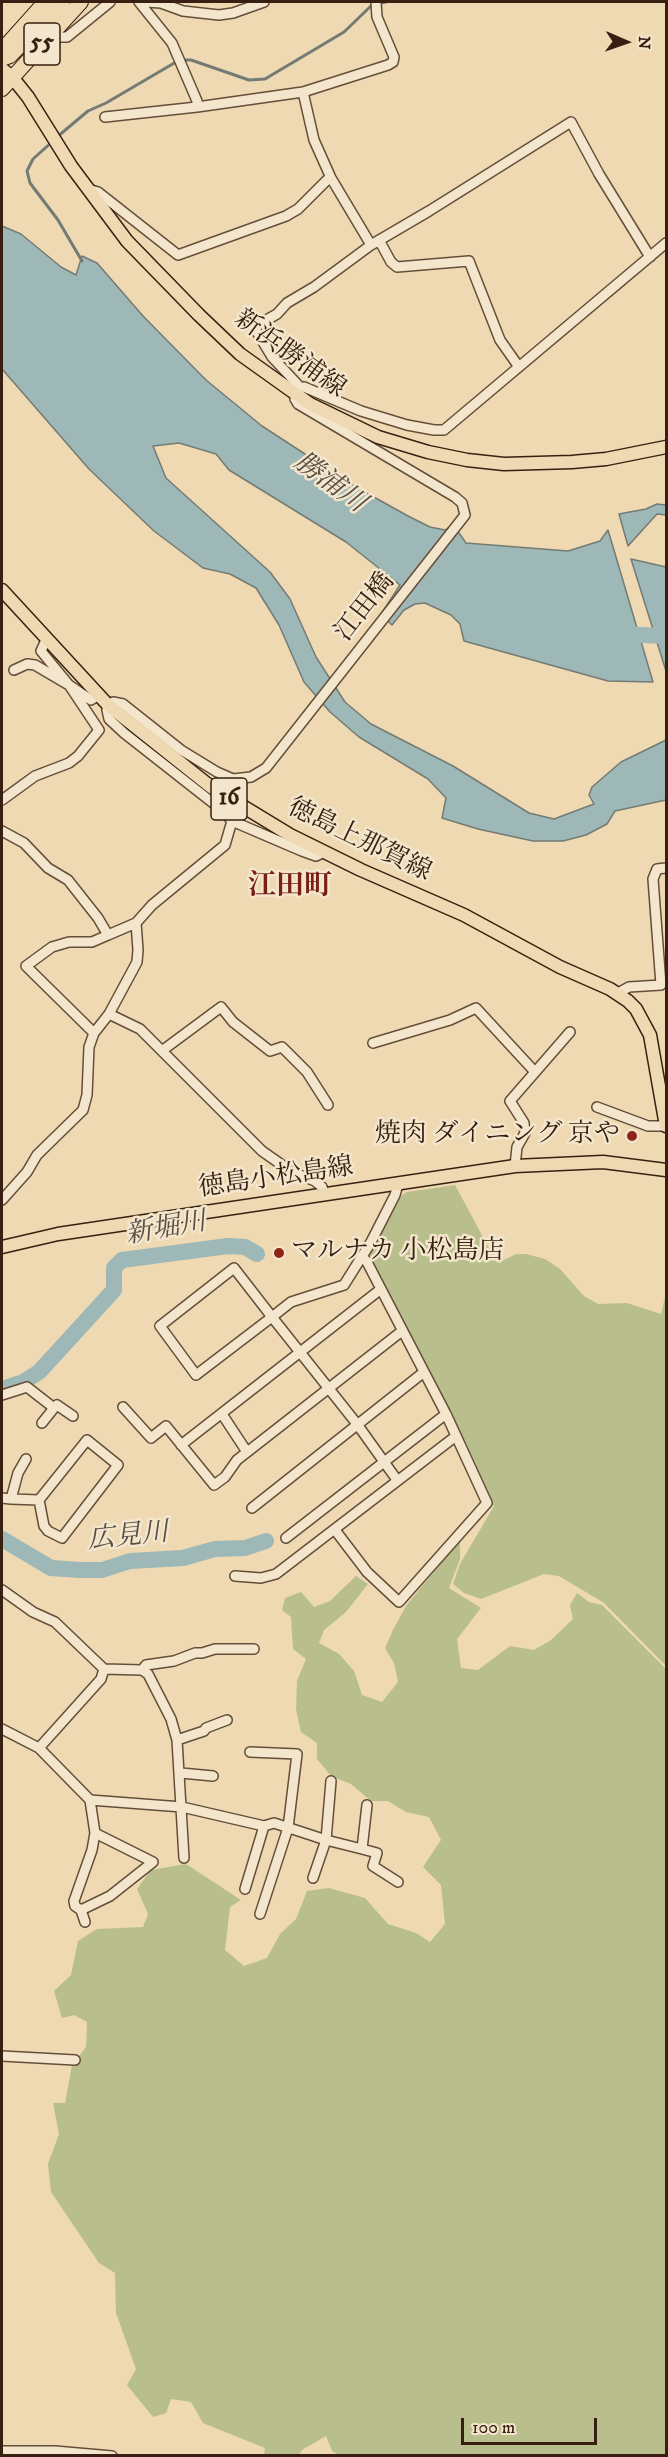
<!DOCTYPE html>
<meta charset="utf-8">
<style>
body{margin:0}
#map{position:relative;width:668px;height:2457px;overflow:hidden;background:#eed9b2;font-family:"IM FELL DW Pica",serif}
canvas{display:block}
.frame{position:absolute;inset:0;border:3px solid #372011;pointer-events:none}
.north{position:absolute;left:596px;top:12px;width:60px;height:60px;-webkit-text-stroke:4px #f4e6cd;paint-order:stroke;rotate:92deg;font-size:16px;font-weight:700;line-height:24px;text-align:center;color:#372011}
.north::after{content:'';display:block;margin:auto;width:21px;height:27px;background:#372011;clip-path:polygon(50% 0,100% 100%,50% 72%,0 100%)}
.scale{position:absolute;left:461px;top:2418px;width:136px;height:27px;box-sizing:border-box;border:3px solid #372011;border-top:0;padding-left:8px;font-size:18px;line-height:21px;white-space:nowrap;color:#372011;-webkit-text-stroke:4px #f4e6cd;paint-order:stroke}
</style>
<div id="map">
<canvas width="668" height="2457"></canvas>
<div class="frame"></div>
<div class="north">N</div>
<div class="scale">100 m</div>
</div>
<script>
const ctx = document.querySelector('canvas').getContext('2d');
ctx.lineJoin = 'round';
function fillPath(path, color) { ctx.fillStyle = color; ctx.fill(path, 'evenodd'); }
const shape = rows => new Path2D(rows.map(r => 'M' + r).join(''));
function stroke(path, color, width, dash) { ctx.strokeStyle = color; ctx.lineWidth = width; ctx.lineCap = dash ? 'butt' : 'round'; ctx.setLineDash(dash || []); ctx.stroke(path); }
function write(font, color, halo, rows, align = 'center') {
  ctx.font = font + ' "IM FELL DW Pica","Noto Serif JP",serif'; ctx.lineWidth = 5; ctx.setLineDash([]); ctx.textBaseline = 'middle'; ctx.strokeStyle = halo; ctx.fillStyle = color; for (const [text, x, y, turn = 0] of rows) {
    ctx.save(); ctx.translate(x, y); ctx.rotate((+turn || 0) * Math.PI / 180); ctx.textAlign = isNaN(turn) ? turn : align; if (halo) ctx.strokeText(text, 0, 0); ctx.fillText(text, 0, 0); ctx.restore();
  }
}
const green = shape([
 [455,1185,491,1252,502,1261,516,1254,526,1254,545,1259,560,1269,584,1296,598,1304,627,1303,661,1314,666,1293,666,1666,604,1603,559,1576,544,1574,481,1599,464,1593,453,1584,460,1564,494,1506,474,1460,369,1255,402,1195,407,1192],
 [460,1540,460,1559,449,1588,481,1608,457,1639,461,1668,478,1670,510,1646,534,1650,551,1640,573,1619,570,1605,577,1593,589,1602,602,1605,666,1669,666,2455,338,2455,332,2451,326,2436,302,2450,299,2455,264,2455,265,2448,203,2423,191,2402,171,2399,166,2413,153,2417,127,2385,136,2369,116,2313,115,2273,99,2263,51,2192,48,2164,59,2134,53,2103,65,2103,72,2065,86,2047,87,2022,74,2015,62,2018,54,1991,71,1975,78,1941,97,1929,143,1927,148,1914,137,1889,151,1870,186,1864,241,1900,230,1907,225,1950,244,1966,267,1958,280,1934,296,1919,307,1891,329,1888,365,1898,388,1924,416,1933,430,1942,445,1924,441,1885,423,1867,441,1840,429,1817,406,1812,388,1801,371,1801,351,1784,331,1776,317,1759,317,1743,301,1732,296,1709,297,1681,306,1659,293,1649,291,1617,282,1610,285,1598,301,1592,314,1607,330,1601,356,1576,368,1584,346,1612,324,1630,319,1643,339,1654,354,1671,362,1695,382,1702,398,1682,394,1663,385,1648,393,1630,406,1606]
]);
const water = shape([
 [2,226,21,234,61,267,76,275,82,256,97,263,143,316,206,380,262,426,354,486,408,516,430,527,445,530,448,528,459,533,466,543,568,551,600,541,608,530,653,682,608,681,464,641,460,624,451,615,425,603,415,604,404,610,392,625,381,614,400,585,346,542,229,470,216,454,179,443,153,446,166,478,270,572,290,599,316,657,345,702,371,724,453,766,529,813,554,819,594,804,589,795,592,787,621,762,666,740,666,800,615,811,607,824,586,835,563,841,533,841,478,829,442,818,446,798,428,779,359,737,330,712,304,682,279,625,256,588,230,574,203,568,154,531,89,469,2,369,2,226],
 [657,504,666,505,666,515,657,514,628,546,619,514,646,509,657,504],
 [631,559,666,567,666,671,631,559]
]);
const stream = shape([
 [57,137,88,111,106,103,176,62,183,60,191,60,249,80,265,79,344,32,372,5,386,2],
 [53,141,33,159,27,171,30,183,58,220,82,261]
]);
const river = shape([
 [618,634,666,636],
 [2,1389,23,1382,39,1372,114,1290,114,1268,122,1260,228,1246,245,1247,257,1254],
 [2,1539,51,1568,80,1570,102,1570,130,1561,183,1558,215,1549,245,1548,266,1541]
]);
const minor = shape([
 [139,2,172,43,197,101,197,107],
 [146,2,161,3,183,11,219,15,233,13,264,2],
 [53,31,58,37,67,37,110,2],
 [303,92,314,140,331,178,371,245],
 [105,117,197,107,303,92,388,65,393,62,394,57,377,17,376,2],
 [88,189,98,192,178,255,286,216,298,209,327,180,331,178],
 [379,240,391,262,397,267,469,261,500,340,519,367],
 [300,387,272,357,254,327,277,314,287,303,314,287,371,245,429,211,571,122,599,174,650,257],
 [46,640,41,651,69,685,91,700,99,695],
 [2,800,35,776,69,763,78,756,99,730,69,685,35,665,27,664,14,670],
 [2,831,24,843,48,868,68,880,98,918,108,935,136,923],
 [325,852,316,856,302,851,232,821,222,810,124,733,109,719,107,710,108,705,113,702,123,704,181,750,217,772,233,779,251,777,266,768,465,515,462,503,455,497,298,404,295,399,296,389,304,387,361,411,407,425,434,430,444,430,666,243],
 [618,993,629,987,661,985,653,879,657,869,666,868],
 [109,1014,140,1029,262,1151,292,1172,315,1181,322,1187,325,1195],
 [94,1033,26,966,52,947,69,942,92,942,108,935],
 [373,1043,450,1020,476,1008,535,1072],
 [163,1050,221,1007,233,1022,270,1051,282,1047,307,1072,328,1105],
 [597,1107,648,1126,666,1126],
 [515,1166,517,1147,525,1133,524,1123,510,1101,570,1032],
 [2,1200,27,1172,37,1155,83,1110,87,1095,89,1047,94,1033,109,1014,137,962,138,950,136,923,152,905,225,845,232,821],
 [2,1395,27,1387,54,1408,57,1405,73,1416],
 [123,1407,151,1438,166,1426,214,1485,225,1477,237,1460,402,1331],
 [222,1414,247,1452],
 [42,1423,54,1408],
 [181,1445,381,1289,367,1262,362,1256],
 [397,1480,357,1424,272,1317,234,1268,160,1326,196,1375,272,1317,291,1302,344,1285,371,1242,395,1195,398,1184],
 [2,1498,11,1499,18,1473,26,1459],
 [11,1499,39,1500,87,1440,118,1465,62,1538,48,1531,44,1526,39,1500],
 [252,1508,424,1372],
 [335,1530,367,1572,399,1602,487,1503,446,1414],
 [286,1538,446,1414,381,1289],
 [235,1576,261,1578,276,1574,456,1436],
 [2,1590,33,1612,55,1622,104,1669,142,1670,146,1665,174,1661,195,1653,202,1653,215,1649,254,1649],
 [142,1670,148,1674,171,1719,177,1740,184,1858],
 [2,1729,39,1748,90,1800,182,1807,264,1826,274,1823,326,1840,313,1878],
 [177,1740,204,1731,206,1728,227,1720],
 [39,1748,101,1679,104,1669],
 [250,1752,297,1754,288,1828,260,1914],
 [181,1773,213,1776],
 [331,1781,326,1840,362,1849],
 [367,1805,362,1849,377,1853,373,1866,398,1882],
 [245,1889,264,1826],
 [81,1910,75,1906,74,1901,92,1850,95,1833,90,1800],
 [85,1922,81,1910,110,1896,153,1862,95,1833],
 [2,2056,75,2060],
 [2,2451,55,2451,112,2456]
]);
const major = shape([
 [2,69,12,77,28,97,71,166,127,241,199,315,240,354,310,404,378,437,428,452,467,460,504,464,572,462,606,459,666,447],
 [2,590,108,705,211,787,290,835,361,870,464,915,560,967,610,989,628,1001,636,1009,650,1035,666,1126],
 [2,1247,58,1234,515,1166,603,1162,666,1170]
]);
const highway = shape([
 [2,50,45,2],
 [2,59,10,56,63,2],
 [2,89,81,2]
]);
const markers = [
 [632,1136,6,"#8f2418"],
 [279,1253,6,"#8f2418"]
];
const shields = [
 [42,44,36],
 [229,799,36]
];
const shieldNames = [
 ["55",42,44],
 ["16",229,799]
];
const streetNames = [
 ["新浜勝浦線",289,355,36],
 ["江田橋",366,608,-52],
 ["徳島上那賀線",359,841,26],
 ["徳島小松島線",276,1179,-8]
];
const poiNames = [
 ["焼肉 ダイニング 京や",620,1136],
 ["マルナカ 小松島店",291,1253,"left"]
];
const waterNames = [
 ["勝浦川",329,484,36],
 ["新堀川",166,1230,-10],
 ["広見川",128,1538,-6]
];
const quarterNames = [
 ["江田町",290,888]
];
fillPath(green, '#b8bf8c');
fillPath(water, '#9db8b6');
stroke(water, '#747b74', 1.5);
stroke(stream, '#747b74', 3);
stroke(river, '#9db8b6', 16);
stroke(minor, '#654e39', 12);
stroke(major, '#372011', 15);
stroke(highway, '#372011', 16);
stroke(minor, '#f4e6cd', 9);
stroke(major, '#eed9b2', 12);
stroke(highway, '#eed9b2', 14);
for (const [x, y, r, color] of markers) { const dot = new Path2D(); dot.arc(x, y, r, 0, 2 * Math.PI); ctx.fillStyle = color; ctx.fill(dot); stroke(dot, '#f4e6cd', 2); }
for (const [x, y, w] of shields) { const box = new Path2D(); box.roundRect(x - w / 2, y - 21, w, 42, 4.5); ctx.fillStyle = '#f4e6cd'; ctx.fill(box); stroke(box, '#372011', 1.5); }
write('bold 24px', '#372011', null, shieldNames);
write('26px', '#372011', '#f4e6cd', streetNames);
write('26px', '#372011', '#f4e6cd', poiNames, 'right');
write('italic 27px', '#564e43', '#f4e6cd', waterNames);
write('bold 28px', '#7a1f14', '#f4e6cd', quarterNames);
</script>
